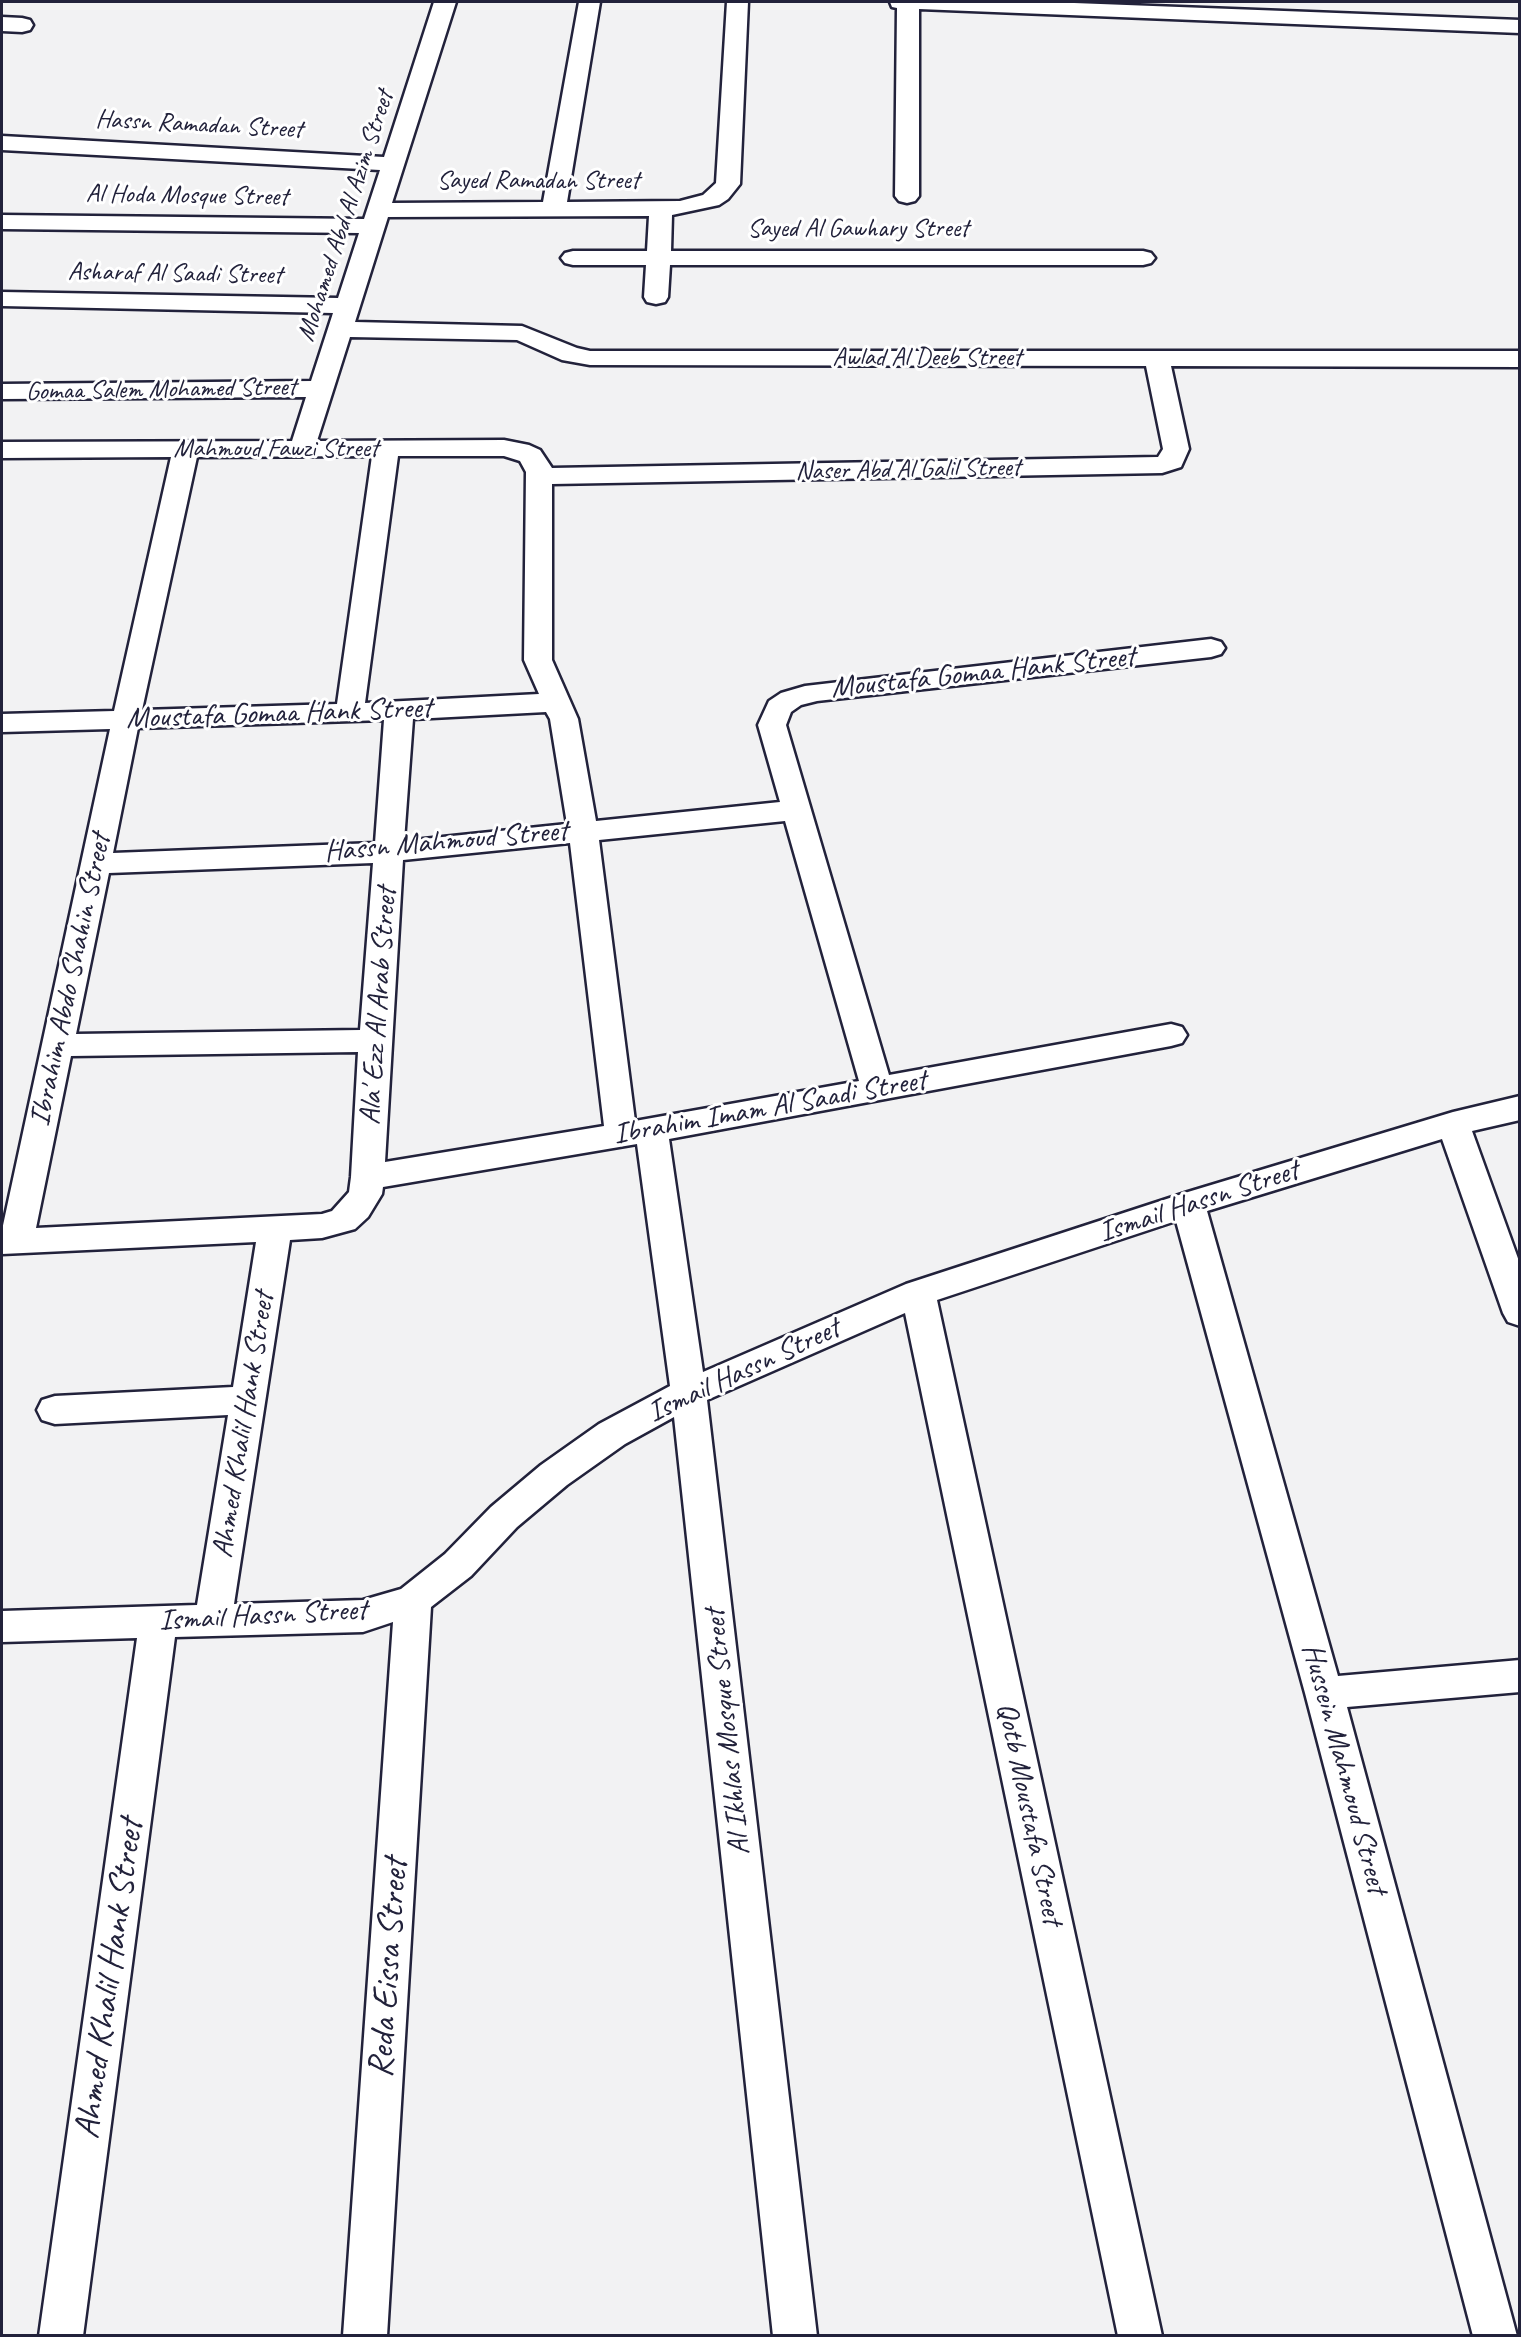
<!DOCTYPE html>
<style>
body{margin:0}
#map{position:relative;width:1521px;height:2337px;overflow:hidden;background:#f2f2f3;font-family:Caveat,sans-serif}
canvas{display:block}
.frame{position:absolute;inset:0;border:3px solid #22223b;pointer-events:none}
</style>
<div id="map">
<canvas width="1521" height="2337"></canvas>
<div class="frame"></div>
</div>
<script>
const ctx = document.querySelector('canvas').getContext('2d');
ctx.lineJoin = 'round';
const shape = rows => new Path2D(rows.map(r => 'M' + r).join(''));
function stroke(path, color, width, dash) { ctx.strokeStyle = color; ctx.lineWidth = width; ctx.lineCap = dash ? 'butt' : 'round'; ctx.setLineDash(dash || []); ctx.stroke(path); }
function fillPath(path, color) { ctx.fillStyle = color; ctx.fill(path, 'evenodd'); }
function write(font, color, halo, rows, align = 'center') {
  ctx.font = font + ' Caveat,sans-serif'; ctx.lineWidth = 6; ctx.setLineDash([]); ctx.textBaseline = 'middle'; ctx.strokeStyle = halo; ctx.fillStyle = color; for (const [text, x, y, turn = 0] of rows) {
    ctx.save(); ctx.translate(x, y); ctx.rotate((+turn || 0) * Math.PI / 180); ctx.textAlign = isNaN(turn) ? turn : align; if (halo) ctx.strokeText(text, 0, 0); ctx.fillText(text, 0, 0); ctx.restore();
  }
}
const street = shape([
 [434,2,456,2,392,203,543,202,579,2,600,2,567,202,680,201,703,195,716,183,727,2,748,2,740,184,728,199,719,205,672,215,671,251,1143,251,1151,253,1155,258,1151,263,1143,265,670,265,668,297,665,302,656,304,647,302,644,297,646,265,573,265,565,263,561,258,565,253,573,251,647,251,649,216,388,217,355,322,522,326,577,348,590,351,1520,351,1520,367,1171,366,1189,449,1181,467,1162,473,552,484,552,660,578,719,596,821,780,802,758,725,769,701,781,693,805,686,1211,639,1221,642,1225,648,1221,654,1211,657,817,701,801,705,791,712,786,725,889,1075,1171,1024,1182,1027,1187,1035,1182,1043,1171,1046,669,1139,703,1372,906,1284,1188,1192,1453,1112,1520,1096,1520,1120,1472,1131,1520,1264,1520,1326,1508,1322,1503,1313,1442,1139,1207,1211,1338,1676,1520,1660,1520,1692,1347,1707,1517,2336,1473,2336,1305,1693,1176,1221,937,1300,1162,2336,1118,2336,905,1313,707,1400,817,2336,773,2336,674,1417,625,1444,567,1485,517,1527,471,1576,431,1607,387,2336,343,2336,393,1622,363,1632,175,1637,83,2336,39,2336,137,1638,2,1642,2,1611,197,1605,228,1415,55,1424,42,1420,37,1410,42,1400,55,1396,233,1387,256,1242,2,1254,2,1230,110,729,2,732,2,714,114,711,171,457,2,458,2,442,292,441,306,397,2,399,2,384,311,381,333,313,2,306,2,292,338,298,359,233,2,229,2,215,364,219,380,170,2,150,2,136,384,157,434,2],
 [350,337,517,340,562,360,590,365,1146,366,1163,449,1158,457,552,468,540,450,529,445,504,440,317,441,350,337],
 [372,456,337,704,142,710,197,457,372,456],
 [398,456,504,456,520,461,526,472,524,660,539,694,365,703,398,456],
 [546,712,550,719,567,824,404,841,413,719,546,712],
 [384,720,375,843,113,853,138,728,384,720],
 [785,821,859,1081,635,1121,599,840,785,821],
 [570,843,604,1126,385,1162,403,860,570,843],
 [373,863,360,1030,76,1034,109,873,373,863],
 [358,1052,351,1177,349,1192,332,1211,322,1214,36,1228,71,1056,358,1052],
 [637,1144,670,1386,599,1424,541,1465,491,1507,445,1554,401,1589,363,1600,234,1604,290,1240,322,1238,355,1229,368,1217,382,1194,383,1187,637,1144],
 [890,2,1048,2,1520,20,1520,33,919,9,919,196,915,201,907,203,899,201,895,196,897,8,892,7,890,2],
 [2,17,22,18,30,20,33,25,30,30,22,32,2,31,2,17]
]);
const farStreetnames = [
 ["Hassn Ramadan Street",199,125,3],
 ["Sayed Ramadan Street",538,181],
 ["Al Hoda Mosque Street",187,196,1],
 ["Mohamed Abd Al Azim Street",346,216,-72],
 ["Sayed Al Gawhary Street",858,229],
 ["Asharaf Al Saadi Street",175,274,1],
 ["Awlad Al Deeb Street",927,358],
 ["Gomaa Salem Mohamed Street",161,390,-1],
 ["Mahmoud Fawzi Street",276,449],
 ["Naser Abd Al Galil Street",908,470,-1]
];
const streetNames = [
 ["Moustafa Gomaa Hank Street",983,673,-6],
 ["Moustafa Gomaa Hank Street",279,714,-2],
 ["Hassn Mahmoud Street",446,842,-5],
 ["Ibrahim Abdo Shahin Street",71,980,-78],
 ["Ala' Ezz Al Arab Street",379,1006,-86],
 ["Ibrahim Imam Al Saadi Street",770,1108,-10],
 ["Ismail Hassn Street",1199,1202,-18],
 ["Ismail Hassn Street",744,1371,-25],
 ["Ahmed Khalil Hank Street",244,1425,-81],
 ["Ismail Hassn Street",263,1616,-3],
 ["Al Ikhlas Mosque Street",728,1732,-96],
 ["Hussein Mahmoud Street",1344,1769,75],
 ["Qotb Moustafa Street",1029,1814,78]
];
const nearStreetnames = [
 ["Reda Eissa Street",389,1968,-86],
 ["Ahmed Khalil Hank Street",110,1979,-82]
];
stroke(street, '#22223b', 5);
fillPath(street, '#fff');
write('26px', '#22223b', '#fff', farStreetnames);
write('30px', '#22223b', '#fff', streetNames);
write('36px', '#22223b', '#fff', nearStreetnames);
</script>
